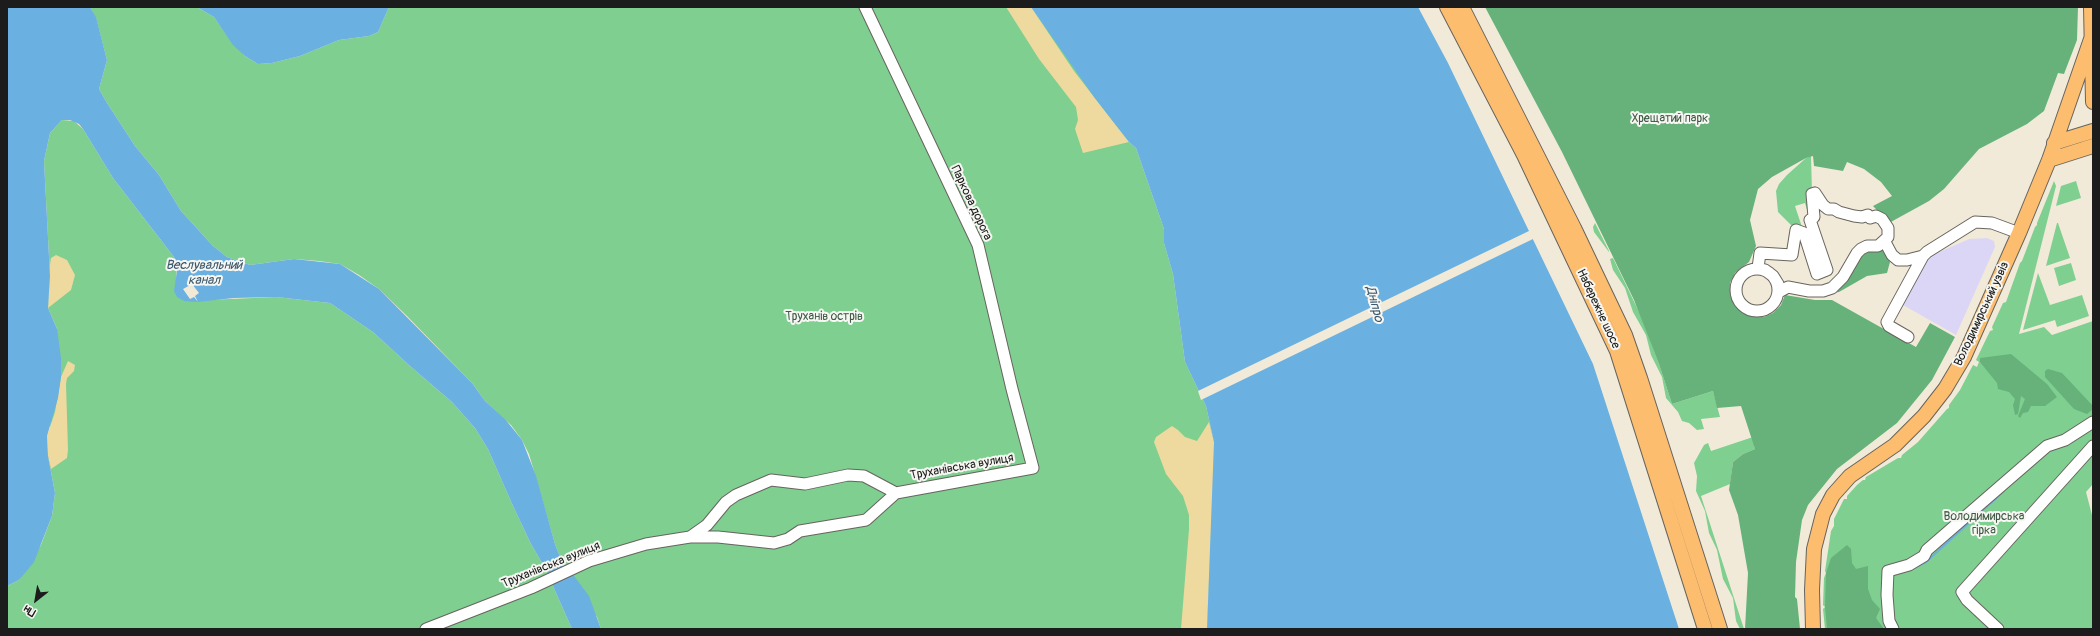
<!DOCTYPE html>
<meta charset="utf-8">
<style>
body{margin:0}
#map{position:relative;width:2100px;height:636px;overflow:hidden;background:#f2ead8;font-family:Pangolin,sans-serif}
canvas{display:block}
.frame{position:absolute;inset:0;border:8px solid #1c1c1c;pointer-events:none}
.north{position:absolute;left:16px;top:580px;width:40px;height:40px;-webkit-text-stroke:3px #f6f6f2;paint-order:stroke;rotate:211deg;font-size:11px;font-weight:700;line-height:16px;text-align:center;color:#1c1c1c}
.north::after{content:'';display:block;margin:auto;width:14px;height:18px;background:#1c1c1c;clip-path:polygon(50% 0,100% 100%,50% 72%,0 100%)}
</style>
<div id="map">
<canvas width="2100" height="636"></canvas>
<div class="frame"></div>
<div class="north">Пн</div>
</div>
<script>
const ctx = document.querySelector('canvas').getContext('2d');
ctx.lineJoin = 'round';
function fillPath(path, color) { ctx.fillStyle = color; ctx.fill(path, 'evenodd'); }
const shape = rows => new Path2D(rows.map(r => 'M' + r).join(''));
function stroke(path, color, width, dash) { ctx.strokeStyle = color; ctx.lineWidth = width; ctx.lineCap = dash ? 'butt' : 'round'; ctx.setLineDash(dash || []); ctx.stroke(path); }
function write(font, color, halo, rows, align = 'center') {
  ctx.font = font + ' Pangolin,sans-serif'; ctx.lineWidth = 4; ctx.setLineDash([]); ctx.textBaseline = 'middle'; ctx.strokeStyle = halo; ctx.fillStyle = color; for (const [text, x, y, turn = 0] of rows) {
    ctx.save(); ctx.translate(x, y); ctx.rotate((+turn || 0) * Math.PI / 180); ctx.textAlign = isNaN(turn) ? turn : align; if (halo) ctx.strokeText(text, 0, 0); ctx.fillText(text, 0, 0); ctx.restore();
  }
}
const built = shape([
 [1987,238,1994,241,1995,247,1956,335,1903,305,1909,290,1928,257,1969,239]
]);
const green = shape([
 [90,7,197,7,214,17,226,34,245,56,258,64,272,63,300,56,339,40,369,36,378,32,389,7,1031,7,1129,142,1136,148,1164,229,1164,243,1173,274,1185,362,1206,406,1214,442,1207,629,601,629,597,617,565,570,555,544,529,454,522,440,511,425,485,401,472,383,407,316,379,289,359,275,340,264,319,261,294,259,250,265,227,257,213,246,181,211,159,175,135,146,107,103,99,89,107,60,96,18],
 [62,120,74,121,83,129,113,178,174,257,177,263,176,280,184,301,276,297,330,303,373,332,410,366,452,402,475,428,488,449,513,506,531,544,545,568,572,629,7,629,7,586,19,580,41,545,52,516,55,493,48,456,57,329,48,308,50,276,44,161,50,133],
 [1811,156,1812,194,1810,220,1805,203,1795,206,1804,233,1796,230,1778,212,1776,191,1779,184,1787,175,1806,158],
 [2054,181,2056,186,2019,334,2044,327,2052,335,2093,321,2093,484,2086,492,2093,519,2093,629,1825,629,1823,609,1825,607,1823,605,1824,578,1826,573,1825,571,1831,531,1834,526,1834,519,1844,499,1847,499,1847,496,1857,485,1863,480,1865,480,1866,477,1898,458,1901,458,1902,455,1918,442,1947,409,1949,408,1949,405,1960,390,1973,365,1977,367,1979,362,1976,360,1990,331,1993,330,1992,327,2003,303,2006,302,2020,263,2022,261,2035,227,2037,225,2037,223],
 [2076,181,2081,198,2056,206,2061,186],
 [1595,223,1609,251,1609,252,1594,232,1593,227],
 [2057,223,2058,223,2070,258,2046,266],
 [1613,258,1641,316,1659,364,1672,404,1713,391,1720,417,1701,419,1704,429,1697,430,1689,423,1682,421,1678,412,1666,398,1662,377,1651,355,1646,335,1633,312,1625,288,1613,270,1610,259],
 [2071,263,2076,280,2059,286,2054,268],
 [2038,273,2050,305,2082,295,2089,316,2057,327,2055,320,2023,330],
 [1753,437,1755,449,1743,454,1733,462,1730,484,1701,496,1744,629,1740,629,1736,621,1733,598,1723,579,1717,550,1709,533,1705,511,1696,491,1697,476,1694,463,1704,445,1708,443,1711,451]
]);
const forest = shape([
 [1485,7,2078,7,2077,40,2064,74,2058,73,2044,111,2027,124,1979,149,1944,189,1929,201,1889,223,1873,206,1892,196,1881,182,1864,169,1847,162,1843,171,1814,166,1813,156,1806,158,1772,177,1758,189,1750,220,1756,246,1749,262,1735,273,1730,283,1730,294,1734,304,1742,313,1754,317,1764,317,1773,313,1781,305,1785,295,1815,300,1832,300,1916,347,1930,323,1955,337,1932,380,1897,423,1837,469,1808,505,1802,520,1796,562,1795,597,1797,599,1800,629,1745,629,1748,573,1738,515,1729,490,1733,462,1743,454,1755,449,1741,406,1717,408,1713,391,1672,404,1659,364,1634,300,1562,152],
 [1881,248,1886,252,1890,262,1887,273,1867,276,1839,292,1826,294,1857,253],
 [2011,354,2047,384,2057,397,2045,406,2031,406,2028,412,2023,413,2020,418,2018,416,2025,399,2021,396,2018,414,2015,415,2013,405,2015,399,2009,392,1998,389,1997,383,1980,362,1980,358],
 [2048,369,2062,373,2093,406,2093,409,2087,414,2074,409,2045,377,2045,371],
 [1847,545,1851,549,1852,563,1856,569,1868,566,1868,589,1872,600,1880,609,1876,618,1884,629,1827,629,1825,607,1826,573,1831,558]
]);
const sand = shape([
 [1006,7,1031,7,1074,71,1129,142,1083,153,1075,129,1078,120,1076,107,1039,59],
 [56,255,67,260,75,275,71,290,48,308,50,265,51,258],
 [68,361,75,365,74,371,67,378,66,384,68,450,67,458,51,469,48,456,47,436,55,412,61,377],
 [1209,422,1214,442,1214,459,1207,629,1181,629,1189,529,1189,515,1183,496,1166,474,1154,442,1156,437,1172,426,1178,430,1185,437,1197,441]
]);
const water = shape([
 [7,7,90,7,96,17,107,60,99,89,107,103,135,146,159,175,181,211,213,246,227,257,250,265,294,259,340,264,379,289,472,383,485,401,505,419,522,440,536,476,555,544,565,570,574,576,589,596,601,629,572,629,545,568,531,544,513,506,488,449,475,428,452,402,410,366,373,332,330,303,276,297,234,298,197,302,184,301,177,297,174,291,177,271,174,257,113,178,83,129,79,124,70,120,62,120,50,133,44,161,50,276,48,308,57,329,61,358,61,377,58,398,47,436,48,456,55,493,52,516,34,562,19,580,7,586],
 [197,7,389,7,378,32,369,36,339,40,300,56,272,63,258,64,245,56,233,45,214,17],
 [1031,7,1418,7,1448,63,1593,364,1679,629,1207,629,1214,442,1206,406,1185,362,1173,274,1164,243,1164,229,1136,148,1129,142,1094,97]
]);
const pier = shape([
 [1531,230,1535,238,1201,400,1198,391],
 [192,284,199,293,195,296,198,302,194,297,190,299,183,289]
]);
const stream = shape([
 [1914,568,1926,562,2004,491]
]);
const minor = shape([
 [1815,193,1823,205,1828,209,1834,209,1839,212,1854,216,1862,217,1868,215,1870,218,1876,216,1882,219,1888,228,1888,237,1878,246,1867,246,1861,249,1857,253,1843,277,1832,288,1823,291,1809,291,1788,287,1779,292,1778,284,1773,276,1765,270,1758,268,1760,253,1792,255,1796,230,1804,233,1817,274,1827,270,1810,220,1814,217,1812,194,1815,193],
 [1885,242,1892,255,1898,260,1907,260,1923,256],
 '1736 290a21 21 0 1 1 42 0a21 21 0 1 1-42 0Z',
 [1908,337,1889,326,1887,322,1923,256,1927,252,1975,222,1992,223,2019,233],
 [690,537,707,525,726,502,736,495,771,480,805,484,848,475,864,476,896,493],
 [426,629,531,588,589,561,646,544,690,537,718,537,774,543,788,539,800,531,866,520,896,493,1033,468,1012,389,978,245,865,7],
 [1893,629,1889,621,1887,595,1888,571,1909,565,1924,556,1927,550,2047,446,2065,440,2093,422],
 [1998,629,1967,600,1962,592,2093,446]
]);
const major = shape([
 [1447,7,1524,155,1617,351,1705,629],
 [1462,7,1574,228,1625,335,1640,378,1720,629],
 [2091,7,2093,102],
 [2054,143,2093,131],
 [2049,160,2093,146],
 [1813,629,1812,590,1814,549,1823,514,1833,495,1850,476,1895,445,1924,416,1945,389,1964,357,2019,233,2049,160,2091,39]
]);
const parkNames = [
 ["Хрещатий парк",1670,119],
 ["Труханів острів",824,317],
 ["Володимирська",1984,517],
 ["гірка",1984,531]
];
const streetNames = [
 ["Паркова дорога",971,203,65],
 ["Набережне шосе",1598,309,65],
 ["Володимирський узвіз",1982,314,-65],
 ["Труханівська вулиця",962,467,-10],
 ["Труханівська вулиця",551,565,-22]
];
const waterNames = [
 ["Веслувальний",204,266],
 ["канал",204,281],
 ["Дніпро",1374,304,75]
];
fillPath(built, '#dcd6f6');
fillPath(green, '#7ecf90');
fillPath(forest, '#66b27a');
fillPath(sand, '#eeda9e');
fillPath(water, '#6ab0e1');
fillPath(pier, '#f2ead8');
stroke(stream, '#6ab0e1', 2);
stroke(minor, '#67645e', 13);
stroke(major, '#67645e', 16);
stroke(minor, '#fff', 11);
stroke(major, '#fcbd6f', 14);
write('12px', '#3e5b45', '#f6f6f2', parkNames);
write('12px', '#1c1c1c', '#f6f6f2', streetNames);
write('italic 13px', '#3b576b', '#f6f6f2', waterNames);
</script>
